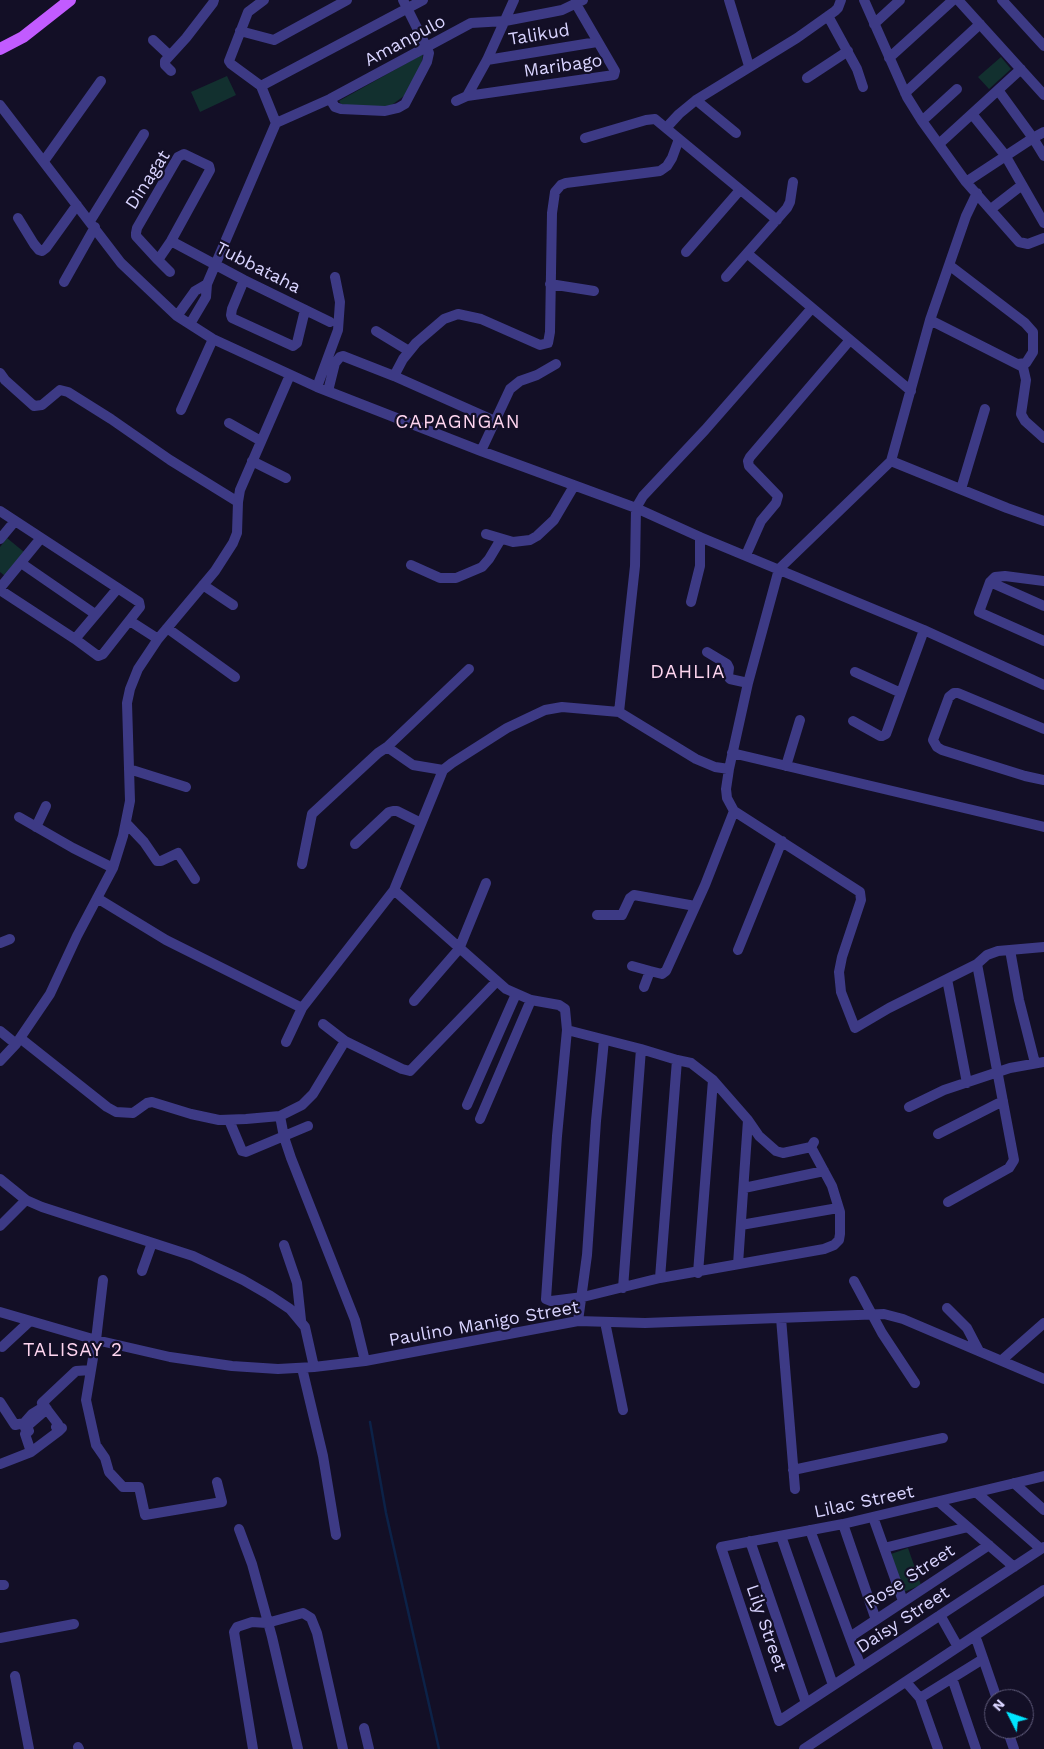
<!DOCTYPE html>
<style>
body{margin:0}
#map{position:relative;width:1044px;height:1749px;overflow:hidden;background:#130f26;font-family:"Work Sans",sans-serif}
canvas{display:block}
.north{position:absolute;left:984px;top:1689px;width:50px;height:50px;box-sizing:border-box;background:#130f26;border:1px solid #625e7d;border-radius:50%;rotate:311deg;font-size:14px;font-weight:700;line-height:20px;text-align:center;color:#d9d4ff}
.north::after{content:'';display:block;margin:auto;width:18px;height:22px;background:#00e5ff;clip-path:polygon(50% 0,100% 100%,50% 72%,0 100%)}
</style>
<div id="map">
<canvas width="1044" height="1749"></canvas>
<div class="north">N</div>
</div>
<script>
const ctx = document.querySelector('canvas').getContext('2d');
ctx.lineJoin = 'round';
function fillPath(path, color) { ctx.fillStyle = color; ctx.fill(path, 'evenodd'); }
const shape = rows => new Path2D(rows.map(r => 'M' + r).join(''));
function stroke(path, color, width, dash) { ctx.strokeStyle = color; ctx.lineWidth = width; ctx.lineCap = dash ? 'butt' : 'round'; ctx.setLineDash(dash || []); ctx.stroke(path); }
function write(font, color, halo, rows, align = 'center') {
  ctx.font = font + ' "Work Sans",sans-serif'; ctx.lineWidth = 4.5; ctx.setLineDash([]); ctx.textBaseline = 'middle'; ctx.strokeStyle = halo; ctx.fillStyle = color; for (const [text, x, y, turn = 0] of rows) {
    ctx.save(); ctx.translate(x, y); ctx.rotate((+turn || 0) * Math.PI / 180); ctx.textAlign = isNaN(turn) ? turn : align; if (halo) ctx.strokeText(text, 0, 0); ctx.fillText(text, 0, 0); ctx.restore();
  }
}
const green = shape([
 [423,54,420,72,408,93,389,107,344,108,339,101],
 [1001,57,1011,69,989,89,978,77],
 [227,76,236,95,200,112,191,92],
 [7,538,24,552,5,576,0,572,0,547],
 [908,1548,921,1585,904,1592,891,1554]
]);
const stream = shape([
 [370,1422,386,1513,439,1749]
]);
const minor = shape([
 [264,0,248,12,229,61,231,64,261,86,276,123],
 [729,0,749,66],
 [864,0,907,97,922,121,966,182,1019,242,1028,244,1044,238],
 [958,0,1044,95],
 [1002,0,1044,46],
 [828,16,857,69,863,87],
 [874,24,900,0],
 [240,31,274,40,347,0],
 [153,40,169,55],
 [889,58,953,0],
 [487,60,597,42],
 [171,71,165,65,165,61,186,38,213,3,214,0],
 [807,78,848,51],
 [261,86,423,0],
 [998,90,1033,138,1044,156],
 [905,93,980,24],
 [467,96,487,60,514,0],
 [330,99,335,107,341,109,385,111,398,108,405,104,427,62,429,53,427,48,403,0],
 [696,100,736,133],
 [456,101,467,96,614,75,615,71,576,4],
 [0,105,121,263,177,316,213,339,317,387,481,451,636,508,700,537,924,630,1044,685],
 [972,114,1005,155,1044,223],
 [922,121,957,89],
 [276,123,330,99,471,23,505,21,552,12,562,10,583,0],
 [666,128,679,114,696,100,797,38,835,11,838,8,841,0],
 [585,138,646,120,655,119,777,220],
 [939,144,1021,69],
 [44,161,101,81],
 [966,182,1033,138,1044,132],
 [991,209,1022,185],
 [18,218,34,244,39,250,42,251,46,248,77,205],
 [90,221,144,134],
 [171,241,244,280,330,322],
 [686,252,740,190],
 [748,254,911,391],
 [158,260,171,241,210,170,209,166,184,154,178,157,137,228,136,233,136,236,158,260,170,272],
 [949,265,1025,323,1033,332,1033,352,1026,363,1018,364],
 [726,277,787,208,790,202,793,182],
 [244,280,232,309,231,315,232,318,293,346,297,343,305,310],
 [64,282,95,227],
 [550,284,594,291],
 [177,316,195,291,207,284],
 [930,320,1023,367,1026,380,1021,414,1025,421,1044,438],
 [190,324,206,297,207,284,276,123],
 [376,331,409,351],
 [0,373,5,380,34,406,42,405,60,390,68,392,111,419,170,460,238,502],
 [394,376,403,359,416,343,444,319,458,314,481,319,540,345,548,343,550,332,552,213,555,192,561,185,566,183,660,171,667,166,672,158,679,139],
 [317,387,338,330,340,302,335,277],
 [328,391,335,363,340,357,343,356,394,376,495,421],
 [181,410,213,339],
 [229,423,261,441],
 [481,451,510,389,520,381,537,375,556,364],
 [252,461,286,478],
 [891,461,930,320,966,216,977,193],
 [961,489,985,409],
 [0,511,139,602,140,607,103,654,98,656,75,639,0,590],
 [486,534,513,542,530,540,537,536,554,520,574,486],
 [0,539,15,521],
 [746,555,761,521,776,503,778,496,749,466,748,461,750,457,850,340],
 [21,563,95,614],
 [411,565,440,578,456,578,482,567,489,559,501,539],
 [1044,581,1005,576,995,577,990,582,979,612,1044,641],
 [990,582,1044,606],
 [203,585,233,605],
 [0,588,41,538],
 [691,602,700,566,700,537],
 [130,621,158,639],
 [167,628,235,677],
 [75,639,118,588],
 [707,652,727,664,729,668,728,676,730,679,748,683],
 [855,672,901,693],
 [619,712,696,759,715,767,729,769],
 [853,721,880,736,882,736,886,734,924,630],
 [1044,729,958,693,954,693,949,697,933,740,937,747,942,750,1025,776,1044,780],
 [387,747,469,669],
 [732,753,1044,827],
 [786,766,800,720],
 [129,769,186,787],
 [19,817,73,848,113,868],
 [126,823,144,842,157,861,161,861,178,853,195,879],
 [36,827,46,806],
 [355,844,389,812,393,811,397,811,421,823],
 [302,864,312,814,378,753,387,747,413,765,443,770],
 [394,890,506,989,531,1000,559,1005,565,1009,567,1030,557,1136,546,1299,551,1301,583,1297,660,1278,824,1249,834,1245,839,1240,840,1234,840,1212,832,1186,811,1147],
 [97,898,166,940,302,1008],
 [597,915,622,915,630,898,634,895,695,906],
 [0,943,10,939],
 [738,950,782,841],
 [1010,950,1019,1000,1035,1063],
 [977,964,889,1008,855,1028,841,992,839,972,842,957,861,900,860,892,734,811,727,798,726,789,729,769,748,683,779,569,891,461,1007,508,1044,521],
 [632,966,650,971],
 [947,979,967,1083],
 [644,987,650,971,662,974,666,971,705,885,734,811],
 [414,1001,459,949,486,883],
 [323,1024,345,1041,402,1069,410,1071,497,981],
 [567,1030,641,1049,677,1060,691,1063,713,1080,748,1120,738,1264],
 [0,1031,16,1044],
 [20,1038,107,1107,116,1112,133,1113,147,1103,152,1102,191,1114,219,1120,246,1119,280,1116],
 [345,1041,313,1094,302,1105,280,1116,284,1137,291,1158,355,1320,365,1361],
 [286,1042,302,1008,394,890,443,770,452,763,507,728,545,710,562,707,619,712,635,566,636,508,643,496,705,430,812,308],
 [0,1061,16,1044,50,994,77,936,113,868,123,836,130,801,127,703,130,689,138,669,158,639,215,571,233,543,237,533,238,502,240,490,290,375],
 [467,1105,516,994],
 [909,1107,944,1090,1010,1068,1044,1062],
 [480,1119,531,1000],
 [229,1120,242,1151,246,1152,308,1126],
 [748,1120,759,1136,776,1151,783,1153,811,1147,814,1142],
 [938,1134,1003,1101],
 [0,1179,26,1200,42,1207,193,1256,243,1280,269,1295,290,1309,305,1327,314,1367],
 [744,1188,824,1171],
 [948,1202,1009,1168,1014,1160,977,964,987,955,998,951,1044,947],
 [741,1225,838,1208],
 [0,1226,26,1200],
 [284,1245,297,1283,301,1320],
 [142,1271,152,1243],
 [698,1273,713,1080],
 [660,1278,677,1060],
 [103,1280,96,1340,86,1400,96,1445,105,1458,109,1472,123,1487,139,1487,145,1515,222,1502,217,1482],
 [854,1281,882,1333,915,1383],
 [623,1288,641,1049],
 [947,1308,967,1328,979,1351],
 [0,1312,96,1340,170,1357,232,1366,278,1369,314,1367,365,1361,578,1321,645,1323,884,1314,903,1319,1044,1379],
 [781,1318,795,1489],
 [578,1321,587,1255,596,1121,604,1040],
 [605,1322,623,1410],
 [2,1347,30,1321],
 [1002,1360,1044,1323],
 [302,1368,323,1456,336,1535],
 [0,1402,15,1425,24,1423],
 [45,1406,32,1414,24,1423,25,1428,47,1409],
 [27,1426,29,1431,25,1434,31,1452,59,1431],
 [62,1428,59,1431,56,1427,58,1424,42,1403,76,1371,91,1370],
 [0,1464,31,1452],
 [793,1470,943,1438],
 [1044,1476,843,1524,721,1547,779,1721,1044,1547],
 [1014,1483,1044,1510],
 [977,1493,1041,1549],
 [939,1502,1014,1567],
 [873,1517,903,1601],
 [843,1524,876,1620],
 [239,1529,252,1564,272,1637,298,1749],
 [810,1530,861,1667],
 [781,1536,833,1685],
 [750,1541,806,1703],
 [884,1548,968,1527],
 [0,1585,4,1585],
 [940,1615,958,1647],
 [850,1637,989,1545],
 [0,1638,74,1624],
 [977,1641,997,1699],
 [15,1676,29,1749],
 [952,1678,976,1749],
 [906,1682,920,1698,938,1749],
 [920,1698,983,1659],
 [364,1728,369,1749],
 [1007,1729,1014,1749],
 [78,1747,79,1749],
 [253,1749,234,1632,237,1627,252,1622,267,1623,303,1613,311,1618,317,1633,343,1749],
 [804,1749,1044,1590]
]);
const major = shape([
 [0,49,23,37,70,0]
]);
const streetNames = [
 ["Talikud",539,35,-9],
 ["Amanpulo",405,41,-28],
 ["Maribago",563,66,-8],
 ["Dinagat",148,180,-57],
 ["Tubbataha",258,268,27],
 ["Paulino Manigo Street",484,1324,-10],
 ["Lilac Street",864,1502,-12],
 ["Rose Street",910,1577,-33],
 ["Daisy Street",903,1620,-33],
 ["Lily Street",766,1628,71]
];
const neighbourhoodNames = [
 ["CAPAGNGAN",458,422],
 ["DAHLIA",688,672],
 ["TALISAY 2",73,1350]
];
fillPath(green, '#12302f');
stroke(stream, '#0c2248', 2.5);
stroke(minor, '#3d3a85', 10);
stroke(major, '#c25bff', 12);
write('18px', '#d9d4ff', '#130f26', streetNames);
ctx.letterSpacing = '1px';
write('19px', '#ffd6f0', '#130f26', neighbourhoodNames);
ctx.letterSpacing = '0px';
</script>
